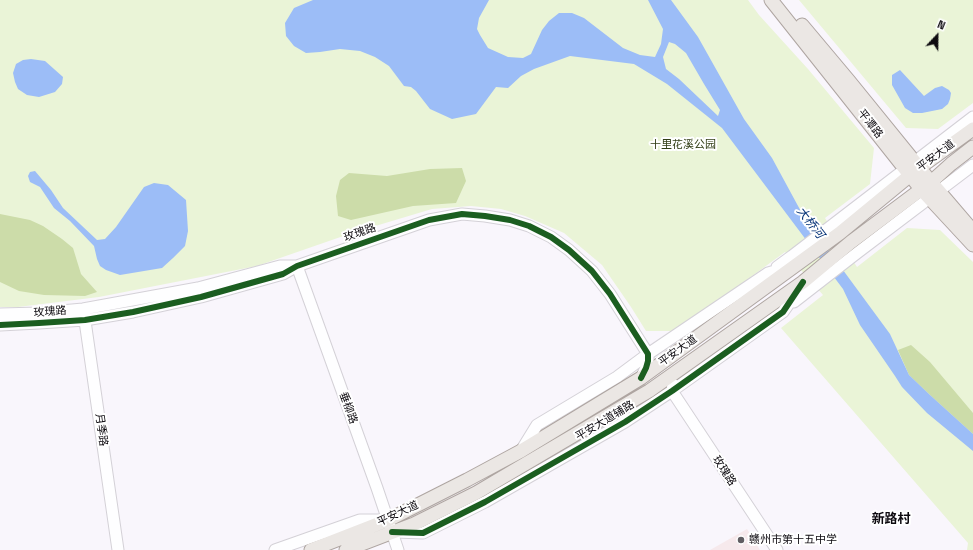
<!DOCTYPE html>
<meta charset="utf-8">
<style>
body{margin:0}
#map{position:relative;width:973px;height:550px;overflow:hidden;background:#f9f6fc;font-family:"Space Grotesk",sans-serif}
canvas{display:block}
.north{position:absolute;left:917px;top:16px;width:40px;height:40px;-webkit-text-stroke:3px #fff;paint-order:stroke;rotate:22deg;font-size:11px;font-weight:700;line-height:16px;text-align:center;color:#0d0a0f}
.north::after{content:'';display:block;margin:auto;width:14px;height:18px;background:#0d0a0f;clip-path:polygon(50% 0,100% 100%,50% 72%,0 100%)}
</style>
<div id="map">
<canvas width="973" height="550"></canvas>
<div class="north">N</div>
</div>
<script>
const ctx = document.querySelector('canvas').getContext('2d');
ctx.lineJoin = 'round';
function fillPath(path, color) { ctx.fillStyle = color; ctx.fill(path, 'evenodd'); }
const shape = rows => new Path2D(rows.map(r => 'M' + r).join(''));
function stroke(path, color, width, dash) { ctx.strokeStyle = color; ctx.lineWidth = width; ctx.lineCap = dash ? 'butt' : 'round'; ctx.setLineDash(dash || []); ctx.stroke(path); }
function write(font, color, halo, rows, align = 'center') {
  ctx.font = font + ' "Space Grotesk","Noto Sans SC",sans-serif'; ctx.lineWidth = 4; ctx.setLineDash([]); ctx.textBaseline = 'middle'; ctx.strokeStyle = halo; ctx.fillStyle = color; for (const [text, x, y, turn = 0] of rows) {
    ctx.save(); ctx.translate(x, y); ctx.rotate((+turn || 0) * Math.PI / 180); ctx.textAlign = isNaN(turn) ? turn : align; if (halo) ctx.strokeText(text, 0, 0); ctx.fillText(text, 0, 0); ctx.restore();
  }
}
const education = shape([
 [747,529,760,550,710,550]
]);
const green = shape([
 [0,0,748,0,759,15,808,69,874,148,870,184,825,218,857,267,907,228,940,230,973,262,973,550,967,550,968,543,781,328,823,295,785,252,677,331,646,331,631,307,602,265,564,233,525,216,501,209,471,206,432,209,352,233,257,266,99,297,18,307,0,307],
 [799,0,973,0,973,103,938,129,906,128]
]);
const forest = shape([
 [462,168,466,181,456,203,413,206,351,220,338,216,336,196,340,180,349,173,387,176,430,169],
 [0,214,30,220,43,226,62,239,73,248,81,274,97,292,85,296,44,295,19,291,0,282],
 [911,345,930,362,973,413,973,434,930,395,909,375,898,350]
]);
const water = shape([
 [313,0,489,0,479,18,477,29,480,35,488,48,508,57,523,58,531,54,542,30,549,21,559,13,572,13,584,18,623,48,640,55,655,57,661,44,663,29,648,0,671,0,698,37,744,119,772,158,804,217,890,334,909,375,930,395,973,434,973,451,927,413,902,387,895,376,860,325,843,289,722,128,667,84,634,64,570,56,534,69,521,76,508,88,496,87,476,114,452,119,430,109,416,91,411,87,404,86,389,66,375,57,360,51,340,49,320,52,306,53,294,46,286,36,285,23,294,8],
 [669,42,675,44,686,53,704,84,720,110,718,116,679,79,666,69,663,57],
 [31,59,45,61,63,77,62,84,55,92,39,97,27,95,18,89,15,82,13,73,16,64,23,60],
 [900,70,924,96,935,88,942,86,949,90,951,93,950,99,948,104,942,109,922,113,913,113,905,108,892,85,892,75],
 [35,171,51,190,63,208,97,240,105,239,116,227,144,187,154,183,168,185,186,200,188,231,185,246,173,258,162,268,120,275,106,270,100,266,97,259,94,246,70,221,54,208,40,187,30,182,28,176,30,172]
]);
const minor = shape([
 [297,266,377,488,398,550],
 [777,267,792,256,973,117],
 [794,302,857,253,973,165],
 [0,314,39,313,83,309,198,288,280,266,297,266],
 [84,314,118,550],
 [0,325,39,323,85,320,133,312,201,297,283,274,297,266,429,220,462,214,485,216,510,220,529,226,551,237,569,250,592,271,610,294,648,354,648,361,646,368,641,378],
 [673,384,672,391,777,550],
 [521,451,537,425,617,377,648,354,768,273,792,266],
 [395,532,423,533,485,502,625,422,672,391,783,312,801,286],
 [275,550,360,520,385,520]
]);
const major = shape([
 [771,0,921,189,973,245],
 [802,25,849,81,931,182,973,231],
 [311,550,388,520,467,480,521,451,641,378,840,233,919,168,973,129],
 [346,550,414,524,476,493,649,391,803,282,851,242,931,182,951,164,973,147]
]);
const cycleway = shape([
 [0,325,39,323,85,320,133,312,201,297,283,274,297,266,429,220,462,214,485,216,510,220,529,226,551,237,569,250,592,271,610,294,648,354,648,361,646,368,641,378],
 [392,532,423,533,485,502,625,422,672,391,783,312,803,282]
]);
const markers = [
 [741,540,4,"#605d62"]
];
const streetNames = [
 ["平潭路",870,124,52],
 ["平安大道",936,156,-37],
 ["玫瑰路",360,233,-19],
 ["玫瑰路",50,312,-4],
 ["平安大道",678,351,-36],
 ["垂柳路",348,408,70],
 ["平安大道辅路",605,421,-31],
 ["月季路",101,430,82],
 ["玫瑰路",724,471,57],
 ["平安大道",398,514,-25]
];
const parkNames = [
 ["十里花溪公园",683,145]
];
const poiNames = [
 ["赣州市第十五中学",749,540]
];
const waterNames = [
 ["大桥河",810,223,52]
];
const quarterNames = [
 ["新路村",891,519]
];
fillPath(education, '#f6e9ec');
fillPath(green, '#eaf4d7');
fillPath(forest, '#ccdca9');
fillPath(water, '#9cbdf7');
stroke(minor, '#d4d1d7', 13);
stroke(major, '#aea5a1', 15);
stroke(minor, '#fefeff', 11);
stroke(major, '#ebe7e4', 13);
stroke(cycleway, '#1b5e20', 6);
for (const [x, y, r, color] of markers) { const dot = new Path2D(); dot.arc(x, y, r, 0, 2 * Math.PI); ctx.fillStyle = color; ctx.fill(dot); stroke(dot, '#fff', 1.5); }
write('11px', '#0d0a0f', '#fff', streetNames);
write('11px', '#323e16', '#fff', parkNames);
write('11px', '#0d0a0f', '#fff', poiNames, 'left');
write('italic 12px', '#053277', '#fff', waterNames);
write('bold 13px', '#0d0a0f', '#fff', quarterNames);
</script>
